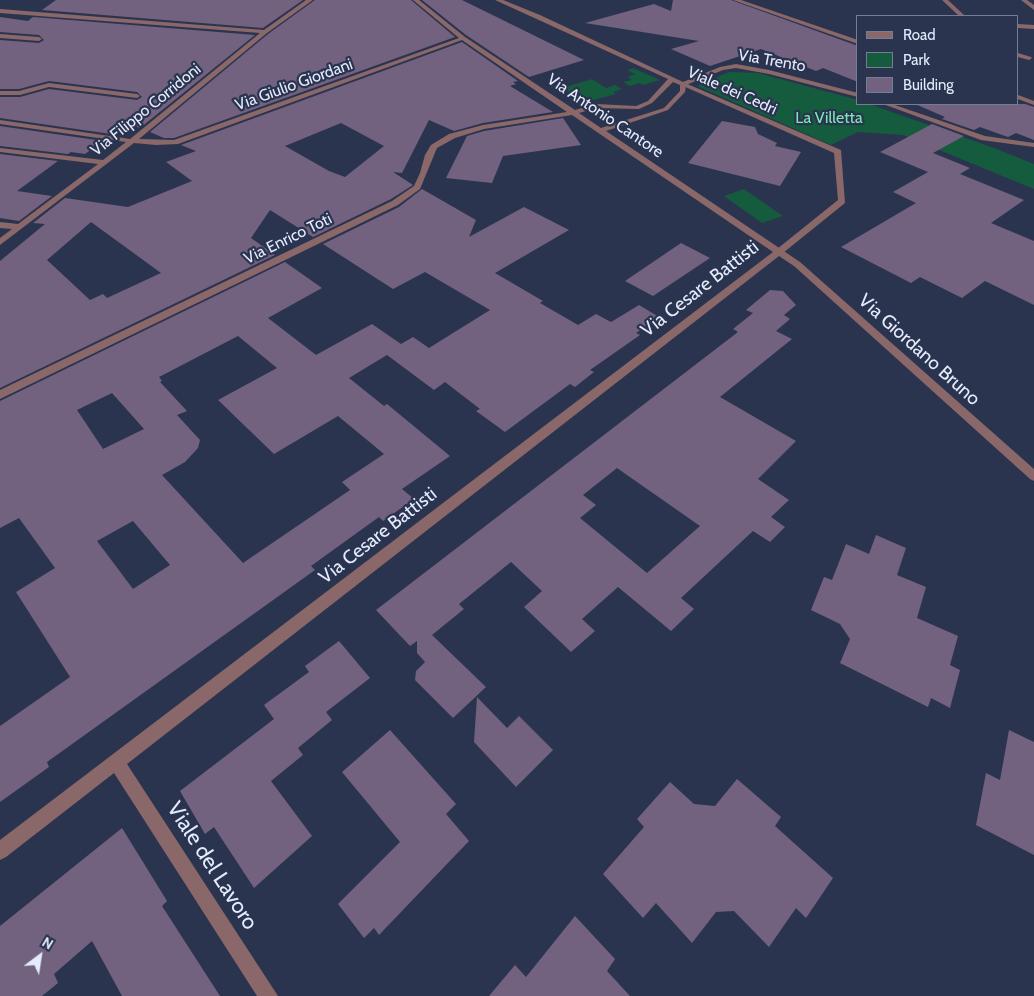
<!DOCTYPE html>
<style>
body{margin:0}
#map{position:relative;width:1034px;height:996px;overflow:hidden;background:#2b344f;font-family:Cabin,sans-serif}
canvas{display:block}
.legend{position:absolute;left:856px;top:15px;width:162px;height:90px;box-sizing:border-box;background:#2b344f;border:1px solid #757d95;margin:0;padding:6px 9px;list-style:none;font-size:15px;color:#e4ebfd}
.legend li{display:flex;align-items:center;gap:10px;height:25px}
.legend b{width:25px;border:1px solid #757d95}
.north{position:absolute;left:15px;top:931px;width:50px;height:50px;-webkit-text-stroke:4px #2b344f;paint-order:stroke;rotate:31deg;font-size:14px;font-weight:700;line-height:20px;text-align:center;color:#e4ebfd}
.north::after{content:'';display:block;margin:auto;width:18px;height:22px;background:#e4ebfd;clip-path:polygon(50% 0,100% 100%,50% 72%,0 100%)}
</style>
<div id="map">
<canvas width="1034" height="996"></canvas>
<ul class="legend">
<li><b style="height:6px;background:#8a6769"></b>Road</li>
<li><b style="height:14px;background:#155b3e"></b>Park</li>
<li><b style="height:14px;background:#72627f"></b>Building</li>
</ul>
<div class="north">N</div>
</div>
<script>
const ctx = document.querySelector('canvas').getContext('2d');
ctx.lineJoin = 'round';
function fillPath(path, color) { ctx.fillStyle = color; ctx.fill(path, 'evenodd'); }
const shape = rows => new Path2D(rows.map(r => 'M' + r).join(''));
function write(font, color, halo, rows, align = 'center') {
  ctx.font = font + ' Cabin,sans-serif'; ctx.lineWidth = 4.5; ctx.setLineDash([]); ctx.textBaseline = 'middle'; ctx.strokeStyle = halo; ctx.fillStyle = color; for (const [text, x, y, turn = 0] of rows) {
    ctx.save(); ctx.translate(x, y); ctx.rotate((+turn || 0) * Math.PI / 180); ctx.textAlign = isNaN(turn) ? turn : align; if (halo) ctx.strokeText(text, 0, 0); ctx.fillText(text, 0, 0); ctx.restore();
  }
}
const green = shape([
 [633,68,660,80,643,85,639,83,630,86,623,82,632,80,627,77,635,74,627,70],
 [729,72,758,73,858,100,858,104,869,104,994,148,1034,164,1034,189,903,135,858,132,831,145,697,86],
 [592,79,606,88,615,85,622,89,613,92,616,94,586,102,562,88],
 [744,189,783,216,762,223,724,196]
]);
const building = shape([
 [56,0,303,0,263,28,42,10],
 [315,0,411,0,455,37,174,138,164,138,150,132,268,34],
 [422,0,462,0,584,60,529,77,466,35],
 [673,0,731,0,858,46,858,82,823,68,816,71,761,49,710,66,671,49,699,41,585,23,654,4,671,11],
 [0,17,28,21,33,17,255,35,140,128,132,125,120,134,111,134,0,118,0,97,20,97,49,89,137,100,142,97,137,92,49,81,19,89,0,89,0,40,39,43,44,40,39,35,0,32],
 [462,42,518,81,513,82,516,84,510,86,553,112,483,123,454,131,429,120,402,173,393,172,413,185,391,199,313,237,270,210,251,238,275,255,0,388,0,261,45,224,33,223,65,198,128,207,192,181,166,162,196,151,181,145],
 [341,123,384,146,345,177,329,171,285,146],
 [91,222,161,273,107,298,103,294,90,300,47,260],
 [915,104,1025,104,1034,107,1034,140,1016,133,1008,137,980,127,974,130,942,119,945,117],
 [563,118,581,145,503,156,492,183,446,178,467,136,484,131],
 [722,121,755,127,758,134,777,143,775,146,801,152,780,186,688,163],
 [932,124,964,136,933,153,970,168,960,174,1024,200,991,223,1034,241,1034,305,985,281,962,298,920,277,911,283,841,247,916,203,893,192,928,172,880,152],
 [0,126,103,141,85,154,71,152,68,154,0,146],
 [0,154,58,161,17,191,52,196,19,221,0,218],
 [422,189,476,220,469,237,524,207,569,230,495,273,543,301,540,303,578,325,596,314,611,322,639,305,659,317,636,333,640,335,590,370,594,372,575,387,570,384,505,432,476,411,480,409,445,382,434,390,387,355,349,378,384,406,387,404,450,456,402,489,414,499,383,521,379,517,311,566,315,570,47,762,49,767,0,802,0,726,70,677,16,592,55,568,19,518,0,528,0,401,285,262,322,288,268,318,316,355,372,324,401,344,413,337,429,348,490,310,425,272,393,289,323,244,399,207],
 [238,336,277,368,218,400,274,454,338,416,384,454,342,482,350,490,243,563,162,475,185,462,198,448,200,440,177,415,187,411,160,382,162,381,159,377],
 [112,393,144,429,103,449,77,410],
 [133,521,170,565,133,589,97,541],
 [681,243,710,258,653,296,625,281],
 [770,290,783,291,796,305,784,315,790,319,776,331,792,339,720,397,796,441,758,479,789,500,771,517,785,527,770,542,753,531,681,598,694,609,671,631,618,587,582,619,595,631,571,652,524,607,542,591,511,562,459,604,464,609,432,635,486,687,453,718,415,680,416,671,425,662,417,653,417,641,410,646,376,610,738,332,733,329,753,313,746,310],
 [617,468,700,526,647,573,580,518,596,505,583,495],
 [876,535,906,548,897,575,926,587,917,618,958,636,950,665,960,670,950,708,931,698,928,707,840,663,850,639,840,624,811,610,824,577,832,580,846,544,869,554],
 [339,641,370,678,326,712,332,720,298,748,303,755,271,781,312,836,254,888,214,827,205,834,180,791,274,719,264,705,309,672,305,666],
 [477,697,507,728,519,716,553,750,516,787,474,742],
 [390,730,456,804,446,814,469,841,379,935,374,928,364,938,338,904,400,842,342,772],
 [1009,730,1034,742,1034,855,976,825,986,773,1000,780],
 [737,779,781,817,775,826,833,878,806,918,796,908,769,947,734,911,716,912,692,943,656,903,643,918,603,874,644,827,637,819,670,782,694,804,715,806],
 [122,828,167,901,162,906,220,996,122,996,92,941,54,974,58,983,42,996,0,996,0,926],
 [575,916,615,959,607,971,630,996,489,996,515,965,526,977]
]);
const pedestrian = shape([
 [681,83,685,83,841,150,845,203,783,253,777,253,777,249,838,200,834,153,681,85,681,83]
]);
const minor = shape([
 [306,0,313,0,267,33,139,139,174,140,459,38,413,0,419,0,465,37,575,110,596,104,636,106,648,101,668,79,495,0,503,0,540,15,683,82,720,67,736,64,769,70,858,93,858,97,769,74,736,68,723,70,686,85,685,92,668,110,606,131,800,262,1034,469,1034,481,1030,479,794,266,779,256,127,764,278,996,257,996,114,773,6,857,0,860,0,840,773,252,572,115,484,129,455,138,437,148,420,189,398,205,0,399,0,390,392,201,414,186,420,173,425,155,431,145,449,134,483,125,567,112,462,40,178,144,156,145,134,143,0,245,0,238,12,229,0,228,0,222,18,224,98,164,0,152,0,148,103,160,126,142,0,124,0,120,130,139,260,33,0,13,0,9,264,30,306,0],
 [673,82,680,85,680,91,664,108,601,128,579,113,596,108,639,109,652,103,673,82],
 [733,0,741,0,858,40,858,44,733,0],
 [942,0,948,0,965,16,959,16,942,0],
 [1021,0,1027,0,1034,5,1034,10,1021,0],
 [1018,24,1034,25,1034,29,1018,28,1018,24],
 [0,34,39,37,42,39,39,41,0,38,0,34],
 [1018,53,1031,57,1032,58,1029,60,1018,57,1018,53],
 [49,83,137,94,140,96,137,98,49,87,20,95,0,95,0,91,19,91,49,83],
 [1018,95,1034,101,1034,105,1018,99,1018,95],
 [883,104,892,104,985,136,1034,143,1034,147,981,140,883,104]
]);
const farStreetnames = [
 ["Via Trento",772,61,10],
 ["Via Giulio Giordani",294,85,-20],
 ["Viale dei Cedri",732,91,24],
 ["Via Filippo Corridoni",146,110,-39],
 ["Via Antonio Cantore",605,116,34],
 ["Via Enrico Toti",288,239,-26]
];
const farParknames = [
 ["La Villetta",829,118]
];
const streetNames = [
 ["Via Cesare Battisti",700,289,-38],
 ["Via Giordano Bruno",919,350,42],
 ["Via Cesare Battisti",378,536,-38]
];
const nearStreetnames = [
 ["Viale del Lavoro",212,866,57]
];
fillPath(green, '#155b3e');
fillPath(building, '#72627f');
fillPath(pedestrian, '#8a6769');
fillPath(minor, '#8a6769');
write('16px', '#e4ebfd', '#2b344f', farStreetnames);
write('16px', '#79eab5', '#2b344f', farParknames);
write('19px', '#e4ebfd', '#2b344f', streetNames);
write('22px', '#e4ebfd', '#2b344f', nearStreetnames);
</script>
